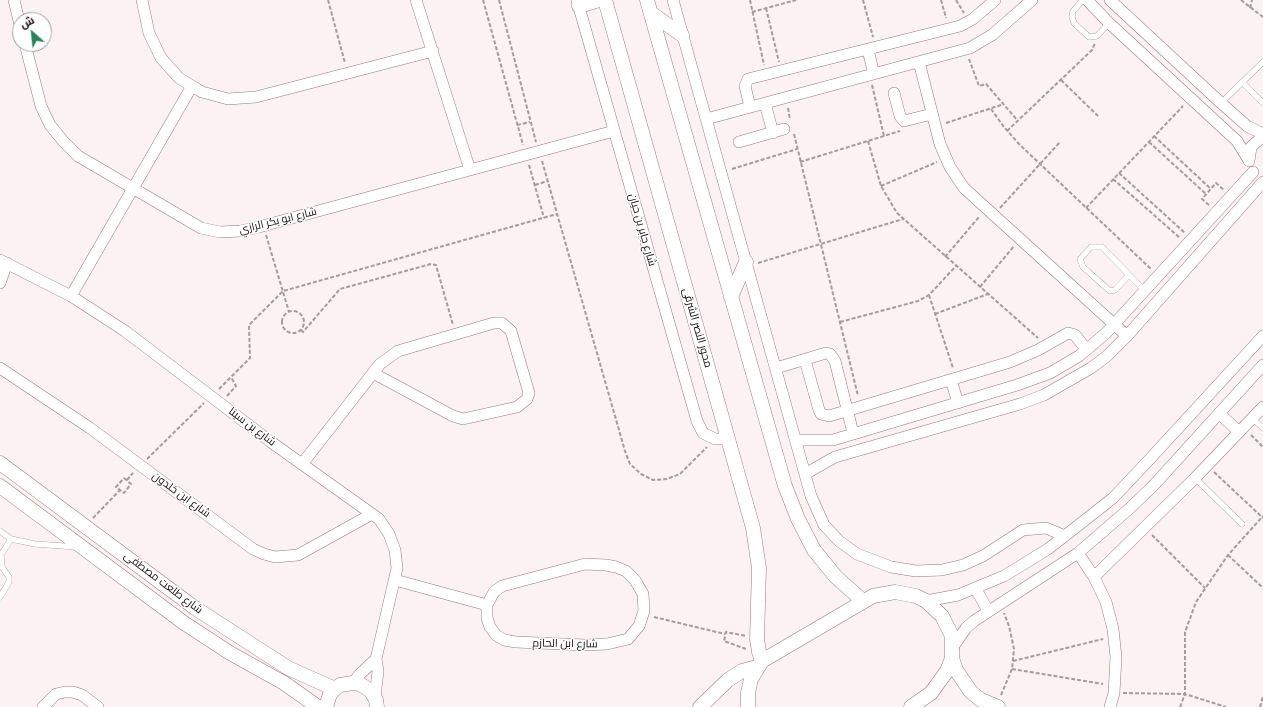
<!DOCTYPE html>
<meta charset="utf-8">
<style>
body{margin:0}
#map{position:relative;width:1263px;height:707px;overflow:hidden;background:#fdf2f3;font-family:"Archivo Narrow",Cairo,sans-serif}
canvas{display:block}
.north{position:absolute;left:12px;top:12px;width:40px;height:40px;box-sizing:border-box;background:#fff;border:1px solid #a19d9e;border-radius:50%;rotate:333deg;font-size:11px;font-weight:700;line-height:16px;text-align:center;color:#130a0c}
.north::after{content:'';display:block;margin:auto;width:14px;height:18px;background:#298358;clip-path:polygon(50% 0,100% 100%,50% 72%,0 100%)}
</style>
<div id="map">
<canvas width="1263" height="707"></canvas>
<div class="north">ش</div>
</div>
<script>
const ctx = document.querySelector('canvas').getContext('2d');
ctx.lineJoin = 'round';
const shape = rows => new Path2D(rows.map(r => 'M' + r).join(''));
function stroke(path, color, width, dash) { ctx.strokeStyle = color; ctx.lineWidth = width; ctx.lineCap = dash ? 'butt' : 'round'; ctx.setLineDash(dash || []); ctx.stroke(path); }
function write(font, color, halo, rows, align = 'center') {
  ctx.font = font + ' "Archivo Narrow",Cairo,sans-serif'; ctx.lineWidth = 3; ctx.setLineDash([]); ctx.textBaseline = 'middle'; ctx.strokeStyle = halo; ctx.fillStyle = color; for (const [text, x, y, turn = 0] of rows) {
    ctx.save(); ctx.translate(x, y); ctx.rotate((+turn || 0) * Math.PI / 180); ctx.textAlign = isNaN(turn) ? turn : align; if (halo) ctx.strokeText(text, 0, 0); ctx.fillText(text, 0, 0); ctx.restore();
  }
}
const path = shape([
 [328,0,345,63],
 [483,0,523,145],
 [499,0,536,142],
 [750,0,764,65],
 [863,0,873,37],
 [941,0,946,18],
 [956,0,964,13],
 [1241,0,1263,17],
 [766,8,779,62],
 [1250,8,1252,0],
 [752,12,796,0],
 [969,59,979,86,986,84,1018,121],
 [1061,80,1098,116],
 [872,85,884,136],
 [788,108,790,120],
 [991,109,1004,127,1019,144,1151,269],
 [946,123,1004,104],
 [517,125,530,122],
 [1007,131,1092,50,1095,43],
 [794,134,858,396],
 [1154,136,1211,189],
 [868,141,881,186,897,213,1038,338],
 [1149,142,1206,194],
 [542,161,625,451,630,464,641,474,653,480,667,479,680,474,707,447],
 [800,162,900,131],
 [529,165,544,218],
 [732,169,797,149],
 [1119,173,1185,233],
 [1113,179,1180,238],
 [535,185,548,181],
 [881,186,937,162],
 [1209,205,1202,199,1216,183,1224,190],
 [1000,208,1060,142],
 [1086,208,1183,106],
 [266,235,289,312],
 [945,257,979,217],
 [758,263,903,219],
 [980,287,1014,246],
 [929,295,953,368],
 '282 322a11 11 0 1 1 22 0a11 11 0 1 1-22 0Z',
 [935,314,988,294],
 [840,322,918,301,929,295,956,266],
 [301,330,303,332,340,289,431,264,436,265,453,325],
 [219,389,250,358,249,325,283,291,557,214],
 [227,396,236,386,231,377],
 [1251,435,1263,447],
 [147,459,204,403],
 [1214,472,1263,518],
 [124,478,131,484,124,493,116,487,124,478],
 [127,480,133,473],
 [93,518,120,490],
 [1152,535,1205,588],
 [1228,555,1263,588],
 [654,617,725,634],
 [746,649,724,641,726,632,746,636],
 [1013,661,1103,639],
 [1012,669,1103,684],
 [1123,693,1185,694,1226,707],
 [1001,695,1012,669,1014,649,1009,626,1004,613],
 [1180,707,1185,694,1185,632,1196,602,1228,555,1263,516],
 [1260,707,1263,696]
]);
const service = shape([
 [1083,0,1073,11,1072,17,1074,23,1089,37,1097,36,1109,23],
 [1242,82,1263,103],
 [1221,103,1263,62],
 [1129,275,1115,290,1110,291,1083,267,1080,259,1091,247,1102,247,1144,290],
 [1252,418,1263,428],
 [1195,478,1242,524],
 [0,531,11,539,35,544,77,547],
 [0,597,9,582,9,577,2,567,1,555,11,539]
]);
const minor = shape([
 [14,0,20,25],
 [142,0,149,33,161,58,179,78,192,86,202,92,228,99,256,97,433,51],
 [416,0,470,170],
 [577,0,697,421,703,433,715,439,728,439],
 [673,0,811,496,824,525,839,541,857,554,891,567,916,571,942,570,963,565,983,556,1023,530,1046,528,1065,536],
 [1087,0,1109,23,1237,141,1248,159],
 [1110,0,1221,103,1247,126,1263,134],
 [25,44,41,106,50,125,63,141,78,156,201,228,220,232,240,231,259,227,614,131],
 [868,50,874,74],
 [919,62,940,144,950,167,964,188,1127,336],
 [894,93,900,116,904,121,932,114],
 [765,103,773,133],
 [750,107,745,86,748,79,960,26,973,19,995,0],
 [706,119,970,48,992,35,1032,0],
 [739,142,784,129],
 [1249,161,1251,147,1263,136],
 [0,260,71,296,125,331,271,442,379,519,389,534,395,550,397,568,376,659,378,671,375,697],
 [0,283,7,263],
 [71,296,192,86],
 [805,360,819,410,821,414,829,416,1010,362,1038,350,1068,333,1075,335,1086,349],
 [0,368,90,428,253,549,264,554,275,557,298,555,372,514],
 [776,368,826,353,830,354,835,361,853,433],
 [951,380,958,403],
 [1219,413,1239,432],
 [797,440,833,440,1017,385,1050,373,1079,356,1106,333,1253,172],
 [302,464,373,373,453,416,463,419,517,407,527,399,529,393,511,331,502,323,494,323,398,351,380,364,373,373],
 [805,474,835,457,1020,404,1044,395,1091,368,1107,356,1127,336,1263,182],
 [1078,553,1094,577,1106,602,1113,629,1116,657,1114,693,1110,707],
 [585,564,606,565,616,567,626,571,635,580,643,594,644,611,639,626,628,639,607,644,585,645,516,642,504,640,496,635,490,627,487,618,487,605,494,592,502,586,585,564],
 [1094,577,1195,478,1263,407],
 [395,580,487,605],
 [976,589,988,611],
 [926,601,958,595,1004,576,1048,549,1080,524,1113,498,1148,461,1263,336],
 [953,647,966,628,974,621,1078,553,1129,509,1154,485,1263,365],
 [353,683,360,674,376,659],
 [43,707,56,694,65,692,73,692,82,695,98,707]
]);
const tertiary = shape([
 [605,0,753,528,759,568,757,639,759,652,762,661],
 [647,0,785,486,798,519,814,550,836,577,863,601],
 [579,6,599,0],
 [651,13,682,35],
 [731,297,746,262],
 [0,463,195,608,288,668,335,689],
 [0,486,184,623,230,653,284,683,318,707],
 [952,658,956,670,971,692,981,700,998,707],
 [326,707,330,694,335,689,340,685,353,683,360,684,371,691,376,700,377,707],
 [700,707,728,680,742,671,757,667],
 [748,707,748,693,751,679,762,661,873,596,895,592,916,596,926,601,942,616,952,636,952,658,947,671,931,693,911,707]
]);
const streetNames = [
 ["شارع ابو بكر الرازي",278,221,-14],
 ["شارع جابر بن حيان",642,230,74],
 ["محور النصر الشرقى",697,328,74],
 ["شارع بن سينا",252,427,37],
 ["شارع ابن خلدون",181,495,36],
 ["شارع طلعت مصطفى",163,583,37],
 ["شارع ابن الحازم",565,644,1]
];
stroke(service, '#947b7e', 6);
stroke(minor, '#947b7e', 12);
stroke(tertiary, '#947b7e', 15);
stroke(path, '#a59a9c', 2, [4, 2]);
stroke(service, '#fff', 5.5);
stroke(minor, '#fff', 11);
stroke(tertiary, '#fff', 14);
write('11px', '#130a0c', '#fff', streetNames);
</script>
